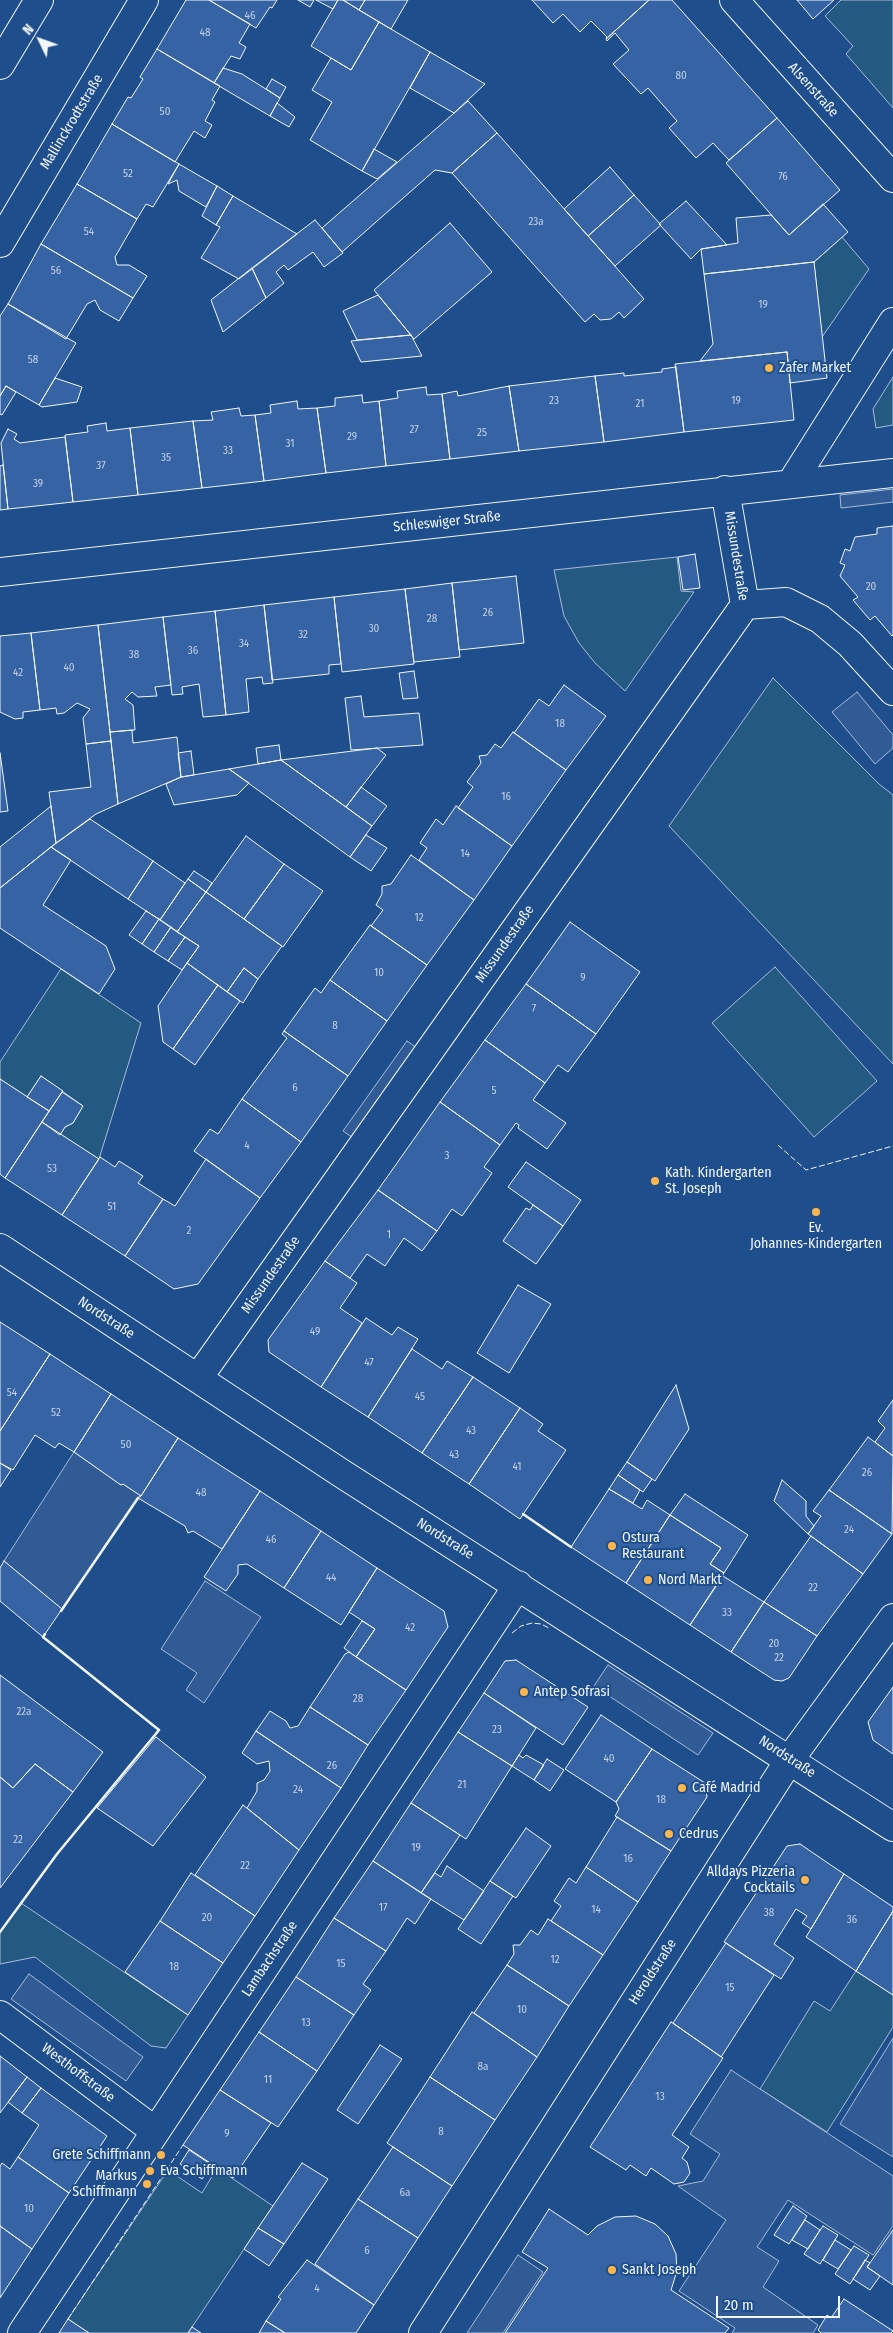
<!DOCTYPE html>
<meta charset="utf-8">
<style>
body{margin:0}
#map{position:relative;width:893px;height:2333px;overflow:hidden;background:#1f4e8c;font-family:"Fira Sans Condensed",sans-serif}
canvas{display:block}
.north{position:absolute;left:15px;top:15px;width:50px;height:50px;-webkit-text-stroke:4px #1f4e8c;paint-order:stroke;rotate:312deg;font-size:14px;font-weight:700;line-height:20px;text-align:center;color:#f2f6ff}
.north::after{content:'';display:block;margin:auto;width:18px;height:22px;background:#f2f6ff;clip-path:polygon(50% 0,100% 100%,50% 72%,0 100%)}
.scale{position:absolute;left:716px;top:2296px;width:124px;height:22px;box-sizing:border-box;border:2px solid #f2f6ff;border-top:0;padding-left:6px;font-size:15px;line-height:18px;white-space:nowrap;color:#f2f6ff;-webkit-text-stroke:4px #1f4e8c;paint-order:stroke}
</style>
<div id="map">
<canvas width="893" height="2333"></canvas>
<div class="north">N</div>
<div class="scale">20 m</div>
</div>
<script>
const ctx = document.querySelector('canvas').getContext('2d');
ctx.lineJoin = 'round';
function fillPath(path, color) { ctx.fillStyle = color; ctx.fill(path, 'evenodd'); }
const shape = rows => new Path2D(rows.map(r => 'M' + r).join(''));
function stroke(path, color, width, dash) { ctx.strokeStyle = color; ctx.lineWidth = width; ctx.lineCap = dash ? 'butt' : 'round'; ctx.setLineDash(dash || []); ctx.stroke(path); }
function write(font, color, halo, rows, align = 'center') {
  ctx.font = font + ' "Fira Sans Condensed",sans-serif'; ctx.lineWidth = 4; ctx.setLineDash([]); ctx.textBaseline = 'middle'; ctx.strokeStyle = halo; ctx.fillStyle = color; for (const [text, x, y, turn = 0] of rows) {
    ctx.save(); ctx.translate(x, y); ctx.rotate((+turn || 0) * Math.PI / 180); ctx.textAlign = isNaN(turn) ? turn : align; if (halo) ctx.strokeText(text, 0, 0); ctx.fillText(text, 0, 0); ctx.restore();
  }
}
const green = shape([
 [841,0,893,0,893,108,846,54,853,46,825,16,841,0],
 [842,237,869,269,822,337,814,262,842,237],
 [893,377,893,425,876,428,873,409,893,377],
 [677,557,681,591,694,592,625,691,595,663,579,643,564,616,554,570,677,557],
 [773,678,879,784,893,795,893,1064,669,826,773,678],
 [775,967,877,1081,814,1137,712,1023,775,967],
 [61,969,141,1023,99,1159,60,1135,65,1127,73,1123,83,1106,41,1076,27,1097,0,1079,0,1062,61,969],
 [21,1903,188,2015,166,2048,151,2046,35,1957,0,1964,0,1932,21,1903],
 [856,1971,893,1995,893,2027,827,2132,760,2089,814,2001,830,2011,856,1971],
 [217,2168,273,2206,188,2333,89,2333,68,2319,168,2170,202,2193,217,2168]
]);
const parking = shape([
 [893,489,893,502,841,508,840,495,893,489],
 [857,692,893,735,893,748,875,764,832,712,857,692],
 [407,1041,417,1048,353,1138,343,1131,407,1041],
 [74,1452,121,1485,123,1484,140,1495,62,1609,4,1561,74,1452],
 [205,1581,261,1617,204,1703,186,1690,197,1673,161,1649,205,1581],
 [608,1665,713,1733,698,1755,594,1686,608,1665],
 [29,1974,143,2057,126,2081,11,1999,29,1974],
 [893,2038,893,2157,840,2124,893,2038],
 [731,2070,893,2176,893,2226,873,2255,788,2200,757,2247,779,2261,763,2287,818,2325,813,2333,732,2333,735,2328,679,2291,726,2220,678,2186,703,2181,720,2154,690,2134,731,2070],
 [518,2255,543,2272,503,2333,467,2333,518,2255]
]);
const building = shape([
 [186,0,209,0,250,24,239,43,246,47,240,59,231,56,214,83,157,49,186,0],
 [209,0,277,0,272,8,270,7,256,28,209,0],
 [298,0,314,0,310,7,298,0],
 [316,0,338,0,333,9,316,0],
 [338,0,343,0,379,22,351,70,311,46,338,0],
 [343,0,365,0,359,10,343,0],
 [365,0,408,0,391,29,359,10,365,0],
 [532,0,649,0,606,39,607,37,591,21,580,32,563,14,553,23,532,0],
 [649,0,672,0,777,118,729,160,713,143,696,158,669,128,677,121,648,88,641,94,613,64,629,50,615,33,607,41,606,39,649,0],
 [797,0,834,0,813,19,797,0],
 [379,22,430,52,362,171,310,140,332,102,312,90,331,58,351,70,379,22],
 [157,49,220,86,212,100,215,102,205,121,212,125,205,138,194,131,175,162,112,124,128,97,131,98,143,79,140,77,157,49],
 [430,52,485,84,454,113,410,88,430,52],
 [223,68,242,74,280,98,270,116,214,83,223,68],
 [272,79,286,87,280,98,266,89,272,79],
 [468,101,497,133,452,173,435,170,342,252,322,228,468,101],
 [277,103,295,117,289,127,270,116,277,103],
 [777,118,840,190,789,235,726,163,777,118],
 [112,124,179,164,153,207,146,204,137,219,77,184,112,124],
 [497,133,644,299,624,318,619,312,611,319,600,320,594,314,585,322,452,173,497,133],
 [374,149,397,162,377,179,362,171,374,149],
 [179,164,217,186,206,207,179,191,177,180,168,184,179,164],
 [610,167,634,195,588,236,564,209,610,167],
 [77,184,137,219,115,257,117,265,129,265,147,276,133,298,41,244,77,184],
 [217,186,233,196,216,225,202,216,217,186],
 [634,195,661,225,615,266,588,236,634,195],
 [233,196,297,234,239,279,201,258,220,227,216,225,233,196],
 [686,201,727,245,701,249,691,259,659,224,686,201],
 [823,204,848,232,814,262,704,274,701,249,738,243,736,218,771,215,789,235,823,204],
 [315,220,343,253,324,267,313,252,288,270,284,265,276,272,284,283,266,298,252,268,315,220],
 [450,223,492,272,414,339,374,290,450,223],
 [41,244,133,298,119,321,100,310,95,300,87,304,66,339,8,304,41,244],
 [814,262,827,378,790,383,787,352,700,361,713,344,704,274,814,262],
 [252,268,266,298,223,332,211,300,252,268],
 [378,295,411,335,357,340,343,311,378,295],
 [8,304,76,343,39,405,6,386,0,396,0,316,8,304],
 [411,335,422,356,361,362,351,341,411,335],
 [787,352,794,420,684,432,675,364,787,352],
 [676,367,684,432,604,442,595,376,624,373,624,376,662,372,662,369,676,367],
 [595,376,604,442,519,451,509,386,595,376],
 [55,378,82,387,77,402,42,407,39,405,55,378],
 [6,386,16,392,2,415,0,414,0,396,6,386],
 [509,386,519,451,450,459,442,394,457,391,458,396,509,386],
 [426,387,427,395,442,394,450,459,386,466,379,401,398,398,397,391,426,387],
 [362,395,363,403,379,401,386,466,326,473,317,408,335,406,335,398,362,395],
 [297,401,298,409,317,408,326,473,264,481,255,415,271,413,270,405,297,401],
 [239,408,241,416,255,415,264,481,202,488,193,421,213,420,211,412,239,408],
 [193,421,202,488,138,495,130,428,193,421],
 [106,423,107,431,130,428,138,495,73,502,65,435,88,432,87,426,106,423],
 [8,429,17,434,14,439,20,443,65,437,73,502,8,509,1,443,8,429],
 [3,465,8,509,0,510,0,466,3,465],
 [893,526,893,635,892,636,875,616,870,620,853,600,858,597,840,576,845,565,840,563,845,549,850,551,855,537,877,534,877,528,893,526],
 [695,554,700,588,683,590,678,557,695,554],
 [516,576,524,643,459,650,452,583,516,576],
 [452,583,460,657,414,662,405,589,452,583],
 [405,589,414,664,342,672,334,597,405,589],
 [334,597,341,664,329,665,329,674,272,680,264,605,334,597],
 [264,605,273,683,263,684,262,677,246,679,249,712,226,715,215,611,264,605],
 [215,611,226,715,203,717,199,684,182,687,183,694,172,695,163,617,215,611],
 [163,617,171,685,155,687,157,696,138,697,132,692,125,699,133,705,135,730,110,732,98,625,163,617],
 [98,625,111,741,86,744,83,718,90,709,77,703,64,713,57,714,56,708,40,710,31,633,98,625],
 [31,633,40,710,23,712,23,718,15,719,0,712,0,636,31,633],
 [414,671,418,698,403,699,399,673,414,671],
 [564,685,606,716,566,770,514,733,539,699,549,706,564,685],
 [361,696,364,717,419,713,423,745,351,750,345,698,361,696],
 [132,730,133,743,177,737,181,777,118,804,110,732,132,730],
 [513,732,566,770,512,846,458,808,473,787,467,782,481,763,479,756,487,755,495,744,501,748,513,732],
 [111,741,118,804,96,814,56,843,49,792,91,787,86,744,111,741],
 [279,745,281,760,258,764,256,748,279,745],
 [377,748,386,755,346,807,281,760,377,748],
 [191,751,194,775,181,777,178,753,191,751],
 [0,753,8,811,0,812,0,753],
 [281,760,372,826,350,857,229,769,281,760],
 [229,769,249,783,237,795,174,805,166,784,181,777,229,769],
 [361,787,387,806,372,826,346,807,361,787],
 [51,806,56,843,0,888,0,847,51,806],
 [456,806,512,846,474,900,419,860,427,848,420,843,436,819,443,825,456,806],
 [90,819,153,861,128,899,51,847,90,819],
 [366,835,387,848,371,871,350,857,366,835],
 [246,836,284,864,244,919,206,892,246,836],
 [51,847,71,860,43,905,106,946,115,969,99,994,0,928,0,888,51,847],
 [411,855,474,900,427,965,371,926,383,910,376,905,382,894,382,886,391,884,411,855],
 [153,861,185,883,160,920,128,899,153,861],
 [284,864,323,891,283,947,244,919,284,864],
 [194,871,212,883,206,892,188,879,194,871],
 [188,879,206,892,177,932,160,920,188,879],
 [206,892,282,946,258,979,244,968,227,992,187,963,199,946,177,932,206,892],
 [146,911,159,919,142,944,129,935,146,911],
 [159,919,171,927,154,952,142,944,159,919],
 [570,922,640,972,596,1034,526,984,570,922],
 [370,925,427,965,387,1021,330,980,370,925],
 [171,927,185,937,168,961,154,952,171,927],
 [185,937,199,946,182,970,168,961,185,937],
 [187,963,218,985,173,1049,163,1042,158,1006,187,963],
 [244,968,258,979,243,1003,227,992,244,968],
 [330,980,387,1021,348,1076,284,1031,315,988,321,993,330,980],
 [526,984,596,1034,568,1072,558,1065,545,1083,485,1040,526,984],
 [218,985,240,1001,195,1065,173,1049,218,985],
 [284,1031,348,1076,301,1142,242,1099,287,1038,282,1034,284,1031],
 [485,1040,545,1083,533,1100,566,1123,547,1149,518,1128,519,1125,516,1123,500,1145,440,1102,485,1040],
 [41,1076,63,1091,49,1111,27,1097,41,1076],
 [0,1079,49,1111,5,1178,0,1174,0,1079],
 [62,1092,83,1106,73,1123,65,1127,60,1135,42,1122,62,1092],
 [242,1099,301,1142,260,1198,194,1151,210,1129,218,1134,242,1099],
 [440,1102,500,1145,484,1167,492,1173,462,1216,452,1209,437,1231,378,1190,440,1102],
 [42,1122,99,1159,62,1215,5,1178,42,1122],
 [100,1157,115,1167,119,1161,143,1176,138,1183,163,1199,125,1256,62,1215,100,1157],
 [206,1159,260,1198,198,1284,174,1289,125,1256,163,1199,175,1206,206,1159],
 [526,1162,581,1200,563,1226,508,1187,526,1162],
 [378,1190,437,1231,422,1251,404,1238,385,1266,367,1254,350,1278,325,1261,378,1190],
 [533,1205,563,1226,536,1264,503,1241,526,1208,530,1210,533,1205],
 [325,1261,357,1283,340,1308,362,1323,321,1387,269,1352,268,1340,325,1261],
 [518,1285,551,1304,509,1373,477,1353,518,1285],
 [366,1318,392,1335,398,1327,418,1339,368,1417,321,1387,366,1318],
 [0,1322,50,1354,0,1431,0,1322],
 [412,1349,442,1369,447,1361,473,1377,422,1453,368,1417,412,1349],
 [50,1354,111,1394,74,1452,59,1443,55,1448,35,1435,13,1470,0,1463,0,1431,50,1354],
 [473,1377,520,1408,469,1484,422,1453,473,1377],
 [676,1385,689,1429,655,1481,627,1462,676,1385],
 [111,1394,178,1438,141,1496,123,1484,121,1485,74,1452,111,1394],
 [893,1400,893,1456,875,1442,885,1428,878,1421,893,1400],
 [520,1408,543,1424,538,1431,566,1450,520,1519,469,1484,520,1408],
 [868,1437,893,1456,892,1534,829,1490,868,1437],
 [178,1438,260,1491,222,1549,193,1531,188,1533,185,1526,138,1498,141,1496,178,1438],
 [627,1462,652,1479,643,1492,618,1475,627,1462],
 [0,1463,11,1470,0,1487,0,1463],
 [618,1475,640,1490,633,1503,609,1489,618,1475],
 [782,1480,806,1501,806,1516,814,1526,808,1534,774,1501,782,1480],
 [609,1489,642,1509,647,1500,670,1515,626,1583,571,1547,609,1489],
 [829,1490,892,1534,863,1574,808,1534,821,1516,813,1511,829,1490],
 [260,1491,321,1531,284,1588,247,1564,238,1565,238,1574,226,1591,204,1577,260,1491],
 [685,1494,748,1535,724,1573,710,1564,721,1548,670,1515,685,1494],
 [670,1515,721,1548,710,1564,724,1573,690,1625,626,1583,670,1515],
 [321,1531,377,1568,341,1625,284,1588,321,1531],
 [811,1536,863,1574,817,1636,764,1602,811,1536],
 [4,1561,62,1609,43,1637,0,1601,0,1568,4,1561],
 [377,1568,444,1611,448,1627,406,1690,356,1657,375,1629,349,1612,377,1568],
 [723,1576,764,1602,731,1652,690,1625,723,1576],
 [764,1602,817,1636,789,1678,782,1681,774,1680,731,1652,764,1602],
 [362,1621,375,1629,356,1657,344,1648,362,1621],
 [349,1652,406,1690,368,1745,310,1707,345,1654,349,1652],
 [516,1660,588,1707,563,1745,484,1693,505,1661,516,1660],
 [0,1675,103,1752,73,1792,35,1764,13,1788,0,1777,0,1675],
 [893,1687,893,1754,873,1740,868,1722,893,1687],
 [484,1693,536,1728,512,1766,458,1732,484,1693],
 [310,1707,368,1745,341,1788,256,1731,270,1711,286,1721,290,1728,298,1726,310,1707],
 [601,1715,652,1749,616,1802,565,1769,601,1715],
 [256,1731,341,1788,299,1850,247,1808,257,1791,257,1783,264,1780,270,1771,269,1761,257,1764,242,1753,256,1731],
 [458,1732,512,1766,466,1839,411,1803,458,1732],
 [156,1737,206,1777,153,1846,97,1808,156,1737],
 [652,1749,705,1783,707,1797,671,1851,615,1816,619,1809,616,1802,652,1749],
 [519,1755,523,1758,526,1755,544,1765,534,1780,512,1766,519,1755],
 [547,1759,564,1770,550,1791,534,1780,547,1759],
 [35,1764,73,1792,0,1888,0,1777,13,1788,35,1764],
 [411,1803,460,1835,421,1893,373,1861,411,1803],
 [243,1805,299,1850,255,1916,195,1875,243,1805],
 [617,1817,671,1851,638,1902,586,1867,617,1817],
 [526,1828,551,1846,516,1898,490,1881,526,1828],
 [800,1844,844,1874,811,1929,802,1923,807,1916,796,1909,774,1944,794,1958,781,1979,724,1942,787,1846,800,1844],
 [373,1861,431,1899,415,1924,407,1918,386,1951,334,1918,373,1861],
 [447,1866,484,1891,464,1920,421,1893,435,1873,441,1877,447,1866],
 [586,1867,638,1902,603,1955,551,1921,561,1906,554,1901,569,1878,576,1883,586,1867],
 [191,1873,255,1916,223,1963,160,1921,191,1873],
 [844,1874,893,1907,893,1911,856,1971,806,1937,844,1874],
 [490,1881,513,1896,481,1944,458,1929,490,1881],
 [893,1911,893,1995,856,1971,893,1911],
 [334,1918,386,1951,363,1984,371,1990,354,2015,296,1977,334,1918],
 [548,1919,603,1955,569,2006,507,1965,514,1954,513,1945,520,1945,531,1930,538,1935,548,1919],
 [160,1921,223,1963,188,2015,125,1972,160,1921],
 [726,1943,774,1975,721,2057,673,2023,726,1943],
 [507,1965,569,2006,537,2057,474,2013,507,1965],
 [296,1977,354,2015,317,2071,259,2032,296,1977],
 [472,2012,537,2057,495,2120,430,2077,472,2012],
 [671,2022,723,2058,672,2135,689,2147,682,2158,687,2162,690,2173,684,2182,674,2184,651,2168,646,2176,630,2165,626,2170,590,2147,671,2022],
 [259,2032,317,2071,278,2127,220,2090,259,2032],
 [380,2045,402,2059,358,2124,337,2110,380,2045],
 [0,2056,27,2077,0,2113,0,2056],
 [27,2077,41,2088,22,2113,8,2102,27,2077],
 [430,2077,495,2120,452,2186,387,2143,430,2077],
 [41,2088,107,2136,69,2193,18,2157,39,2125,22,2113,41,2088],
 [220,2090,271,2123,233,2178,183,2145,220,2090],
 [393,2147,452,2186,418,2238,358,2199,393,2147],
 [189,2150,212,2165,202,2179,180,2164,189,2150],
 [18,2157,69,2193,32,2249,0,2226,0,2166,2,2163,10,2169,18,2157],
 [302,2163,328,2179,284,2244,258,2228,302,2163],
 [358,2199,418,2238,374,2305,315,2264,358,2199],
 [793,2206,807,2216,789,2244,774,2235,793,2206],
 [549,2209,588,2235,597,2226,615,2217,636,2216,655,2224,668,2236,676,2254,677,2271,671,2290,729,2328,725,2333,505,2333,548,2268,522,2252,549,2209],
 [805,2220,820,2230,808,2249,792,2240,805,2220],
 [0,2226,32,2249,0,2298,0,2226],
 [823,2226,838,2235,820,2264,804,2254,823,2226],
 [258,2228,284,2244,269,2266,244,2249,258,2228],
 [893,2230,893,2285,867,2267,893,2230],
 [835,2240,851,2250,838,2269,823,2260,835,2240],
 [854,2246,869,2255,850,2284,835,2274,854,2246],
 [307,2260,374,2305,356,2333,285,2333,266,2321,281,2299,278,2297,307,2260],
 [865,2260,870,2263,867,2267,880,2276,870,2290,853,2279,865,2260],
 [844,2299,893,2331,891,2333,821,2333,818,2330,827,2315,831,2318,844,2299],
 [68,2319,89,2333,59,2333,68,2319],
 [266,2321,285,2333,259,2333,266,2321],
 [192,2327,201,2333,188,2333,192,2327]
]);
const minor = shape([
 [734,0,893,178],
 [792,482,893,322],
 [0,572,893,473],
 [745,605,786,602,820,619,850,644,893,691],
 [0,1248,341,1473,893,1827],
 [198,1378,745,605,725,490],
 [0,2015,155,2131],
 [22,2333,518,1585],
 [423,2333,790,1759,893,1618]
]);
const major = shape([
 [0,65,39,0],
 [0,243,144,0]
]);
const fence = shape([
 [778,1145,806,1170,893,1146],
 [512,1633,521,1626,532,1623,541,1624,549,1628],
 [68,2319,183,2145]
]);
const wall = shape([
 [523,1514,571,1547],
 [61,1611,138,1498],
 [0,1932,57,1854,159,1730,43,1637,45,1634]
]);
const markers = [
 [769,368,5,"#ffb74d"],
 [655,1181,5,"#ffb74d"],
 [816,1212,5,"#ffb74d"],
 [612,1546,5,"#ffb74d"],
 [648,1580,5,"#ffb74d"],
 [524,1692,5,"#ffb74d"],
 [682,1788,5,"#ffb74d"],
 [669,1834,5,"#ffb74d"],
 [805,1880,5,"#ffb74d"],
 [161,2155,5,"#ffb74d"],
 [150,2171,5,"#ffb74d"],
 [147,2184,5,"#ffb74d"],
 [612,2270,5,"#ffb74d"]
];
const numberNames = [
 ["46",250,16],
 ["48",205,33],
 ["80",681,76],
 ["50",165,112],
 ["52",128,174],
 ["76",783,177],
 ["23a",536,222],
 ["54",89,232],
 ["56",56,271],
 ["19",763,305],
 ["58",33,360],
 ["23",554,401],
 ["19",736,401],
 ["21",640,404],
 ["27",414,430],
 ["25",482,433],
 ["29",352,437],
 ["31",290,444],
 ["33",228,451],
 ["35",166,458],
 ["37",101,466],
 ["39",38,484],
 ["20",871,587],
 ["26",488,613],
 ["28",432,619],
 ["30",374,629],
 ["32",303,635],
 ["34",244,644],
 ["36",193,651],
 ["38",134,655],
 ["40",69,668],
 ["42",18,673],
 ["18",560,724],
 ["16",506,797],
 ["14",465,854],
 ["12",419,918],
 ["10",379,973],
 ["9",583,978],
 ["7",534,1009],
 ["8",335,1026],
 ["6",295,1088],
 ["5",494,1091],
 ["4",247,1146],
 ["3",447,1156],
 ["53",52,1169],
 ["51",112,1207],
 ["2",189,1231],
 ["1",389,1235],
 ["49",315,1332],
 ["47",369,1363],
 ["54",12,1393],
 ["45",420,1397],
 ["52",56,1413],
 ["43",471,1431],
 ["50",126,1445],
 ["43",454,1455],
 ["41",517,1467],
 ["26",867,1473],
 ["48",201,1493],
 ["24",849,1530],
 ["46",271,1540],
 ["44",331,1578],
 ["22",813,1588],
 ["33",727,1613],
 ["42",410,1628],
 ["20",774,1644],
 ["22",779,1658],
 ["28",358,1699],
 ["22a",24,1712],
 ["23",497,1730],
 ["40",609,1759],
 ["26",332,1766],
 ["21",462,1785],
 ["24",298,1790],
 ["18",661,1800],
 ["22",18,1840],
 ["19",416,1848],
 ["16",628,1859],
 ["22",245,1866],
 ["17",383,1908],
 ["14",596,1910],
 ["38",769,1913],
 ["20",207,1918],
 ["36",852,1920],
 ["12",555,1960],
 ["15",341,1964],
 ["18",174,1967],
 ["15",730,1988],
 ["10",522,2010],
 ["13",306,2023],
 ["8a",483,2067],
 ["11",268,2080],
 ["13",660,2097],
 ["8",441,2132],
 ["9",227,2134],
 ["6a",405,2193],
 ["10",29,2209],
 ["6",367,2251],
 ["4",317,2289]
];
const streetNames = [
 ["Alsenstraße",813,90,48],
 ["Mallinckrodtstraße",72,122,-59],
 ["Schleswiger Straße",447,522,-6],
 ["Missundestraße",736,556,81],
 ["Missundestraße",505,944,-55],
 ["Missundestraße",271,1275,-55],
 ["Nordstraße",106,1318,33],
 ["Nordstraße",445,1539,32],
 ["Nordstraße",787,1757,33],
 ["Lambachstraße",270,1959,-56],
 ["Heroldstraße",653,1972,-57],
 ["Westhoffstraße",78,2073,37]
];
const poiNames = [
 ["Zafer Market",779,368],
 ["Kath. Kindergarten",665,1173],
 ["St. Joseph",665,1189],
 ["Ev.",816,1228,"center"],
 ["Johannes-Kindergarten",816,1244,"center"],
 ["Ostura",622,1538],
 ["Restaurant",622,1554],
 ["Nord Markt",658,1580],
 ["Antep Sofrasi",534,1692],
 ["Café Madrid",692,1788],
 ["Cedrus",679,1834],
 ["Alldays Pizzeria",795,1872,"right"],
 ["Cocktails",795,1888,"right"],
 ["Grete Schiffmann",151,2155,"right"],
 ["Eva Schiffmann",160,2171],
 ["Markus",137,2176,"right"],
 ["Schiffmann",137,2192,"right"],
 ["Sankt Joseph",622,2270]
];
fillPath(green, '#245a82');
stroke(green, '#a8bbd7', 1);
fillPath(parking, '#305b95');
stroke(parking, '#a8bbd7', 1);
fillPath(building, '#3563a3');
stroke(building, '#f2f6ff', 1);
stroke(minor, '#f2f6ff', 30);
stroke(major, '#f2f6ff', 30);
stroke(minor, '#1f4e8c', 28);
stroke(major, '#1f4e8c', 28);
stroke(fence, '#f2f6ff', 1, [6, 2.5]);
stroke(wall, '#f2f6ff', 2.5);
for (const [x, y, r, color] of markers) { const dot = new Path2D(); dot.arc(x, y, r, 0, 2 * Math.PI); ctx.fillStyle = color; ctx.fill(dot); stroke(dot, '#1f4e8c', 2); }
write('11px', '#c3d1e8', null, numberNames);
write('14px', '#f2f6ff', '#1f4e8c', streetNames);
write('14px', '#f2f6ff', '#1f4e8c', poiNames, 'left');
</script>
